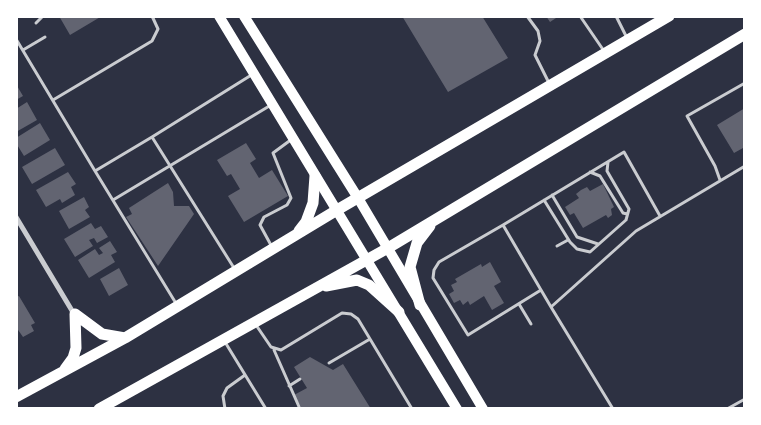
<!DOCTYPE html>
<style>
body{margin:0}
#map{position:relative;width:761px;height:425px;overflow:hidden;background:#2d3142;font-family:"Public Sans",sans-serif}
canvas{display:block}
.frame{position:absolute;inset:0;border:18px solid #fff;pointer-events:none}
</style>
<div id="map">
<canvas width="761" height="425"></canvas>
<div class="frame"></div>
</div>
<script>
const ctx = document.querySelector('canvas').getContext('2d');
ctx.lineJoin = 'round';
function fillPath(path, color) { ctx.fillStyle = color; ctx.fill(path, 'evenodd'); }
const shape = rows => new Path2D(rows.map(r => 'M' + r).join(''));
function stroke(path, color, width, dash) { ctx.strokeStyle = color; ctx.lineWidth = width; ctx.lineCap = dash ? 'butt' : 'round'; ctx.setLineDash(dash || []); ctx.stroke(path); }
const building = shape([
 [59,16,102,16,70,35],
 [402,16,482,16,508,58,448,92],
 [546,16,559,16,550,22],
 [16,84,23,96,16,100],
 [27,102,37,120,16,132,16,109],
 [745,108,745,151,743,148,734,153,717,125],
 [40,123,50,140,24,156,16,143,16,138],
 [246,143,256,159,250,163,259,178,272,170,288,196,244,222,228,196,240,189,231,174,227,176,217,160],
 [55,148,65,165,32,184,22,167],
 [68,172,76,184,71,187,75,195,62,203,60,199,46,207,36,190],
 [168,183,173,192,174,206,189,206,194,214,158,266,126,217,132,214,129,208],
 [603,184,614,207,611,209,612,215,608,218,606,215,583,228,574,213,570,215,565,207,579,198,576,194,581,190,587,187,590,191],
 [84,197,89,207,85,210,90,217,69,229,59,211],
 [91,223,95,229,101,226,108,237,97,243,94,238,89,240,93,246,75,257,64,239],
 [110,241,117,252,111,255,115,262,89,278,78,260,95,249,99,255,103,253,99,248],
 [490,262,501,282,494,286,504,303,492,310,484,296,470,305,468,301,463,305,460,300,454,303,449,294,454,291,451,285,457,282,455,279,481,264,482,267],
 [119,268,128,285,109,296,100,279],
 [19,296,35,323,31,325,34,331,23,337,16,327,16,297],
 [310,357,333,370,343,364,371,409,302,409,294,395,307,388,294,367]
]);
const service = shape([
 [527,16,538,31,540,41,535,55,549,83],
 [580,16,604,51],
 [616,16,627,38],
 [36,23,43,16],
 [16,39,95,171],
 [23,50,45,37],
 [53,100,152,41,158,29,152,16],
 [152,137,253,74],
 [590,172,600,176,623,213,627,214],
 [720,180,715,166,687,116,745,83],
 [552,195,577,237,598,244],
 [113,200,271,105],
 [544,200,570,242,577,249,590,252,626,220,629,209,607,171,608,162],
 [503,225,624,152,660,216],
 [557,246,568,240],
 [272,247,260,225,264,217,287,205,291,198,273,153,292,139],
 [541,290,468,335,433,278,434,270,439,262,503,225,541,290,551,307],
 [519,304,531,324],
 [177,305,95,171,152,137,234,268],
 [256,325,271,347,281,350,342,313,351,314,358,319,412,409],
 [225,342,266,409],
 [274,350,300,409],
 [329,363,370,339],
 [289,386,300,379],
 [225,409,223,396,227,388,245,375],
 [613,409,551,307,636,231,745,166],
 [727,409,745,399]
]);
const minor = shape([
 [16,217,74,314]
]);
const secondary = shape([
 [219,16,457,409],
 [244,16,358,198,483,409]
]);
const trunk = shape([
 [299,231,306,222,313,203,315,176],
 [326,286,357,280,369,285,399,312],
 [420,305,410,267,417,243,430,226],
 [75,314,102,334,125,338],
 [65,369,73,358,76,348,75,314],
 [16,397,125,338,337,210,669,16],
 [99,409,388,248,745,34]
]);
fillPath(building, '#626471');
stroke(service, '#caccd0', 3);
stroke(minor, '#caccd0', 5);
stroke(secondary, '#fff', 10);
stroke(trunk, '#fff', 11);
</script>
